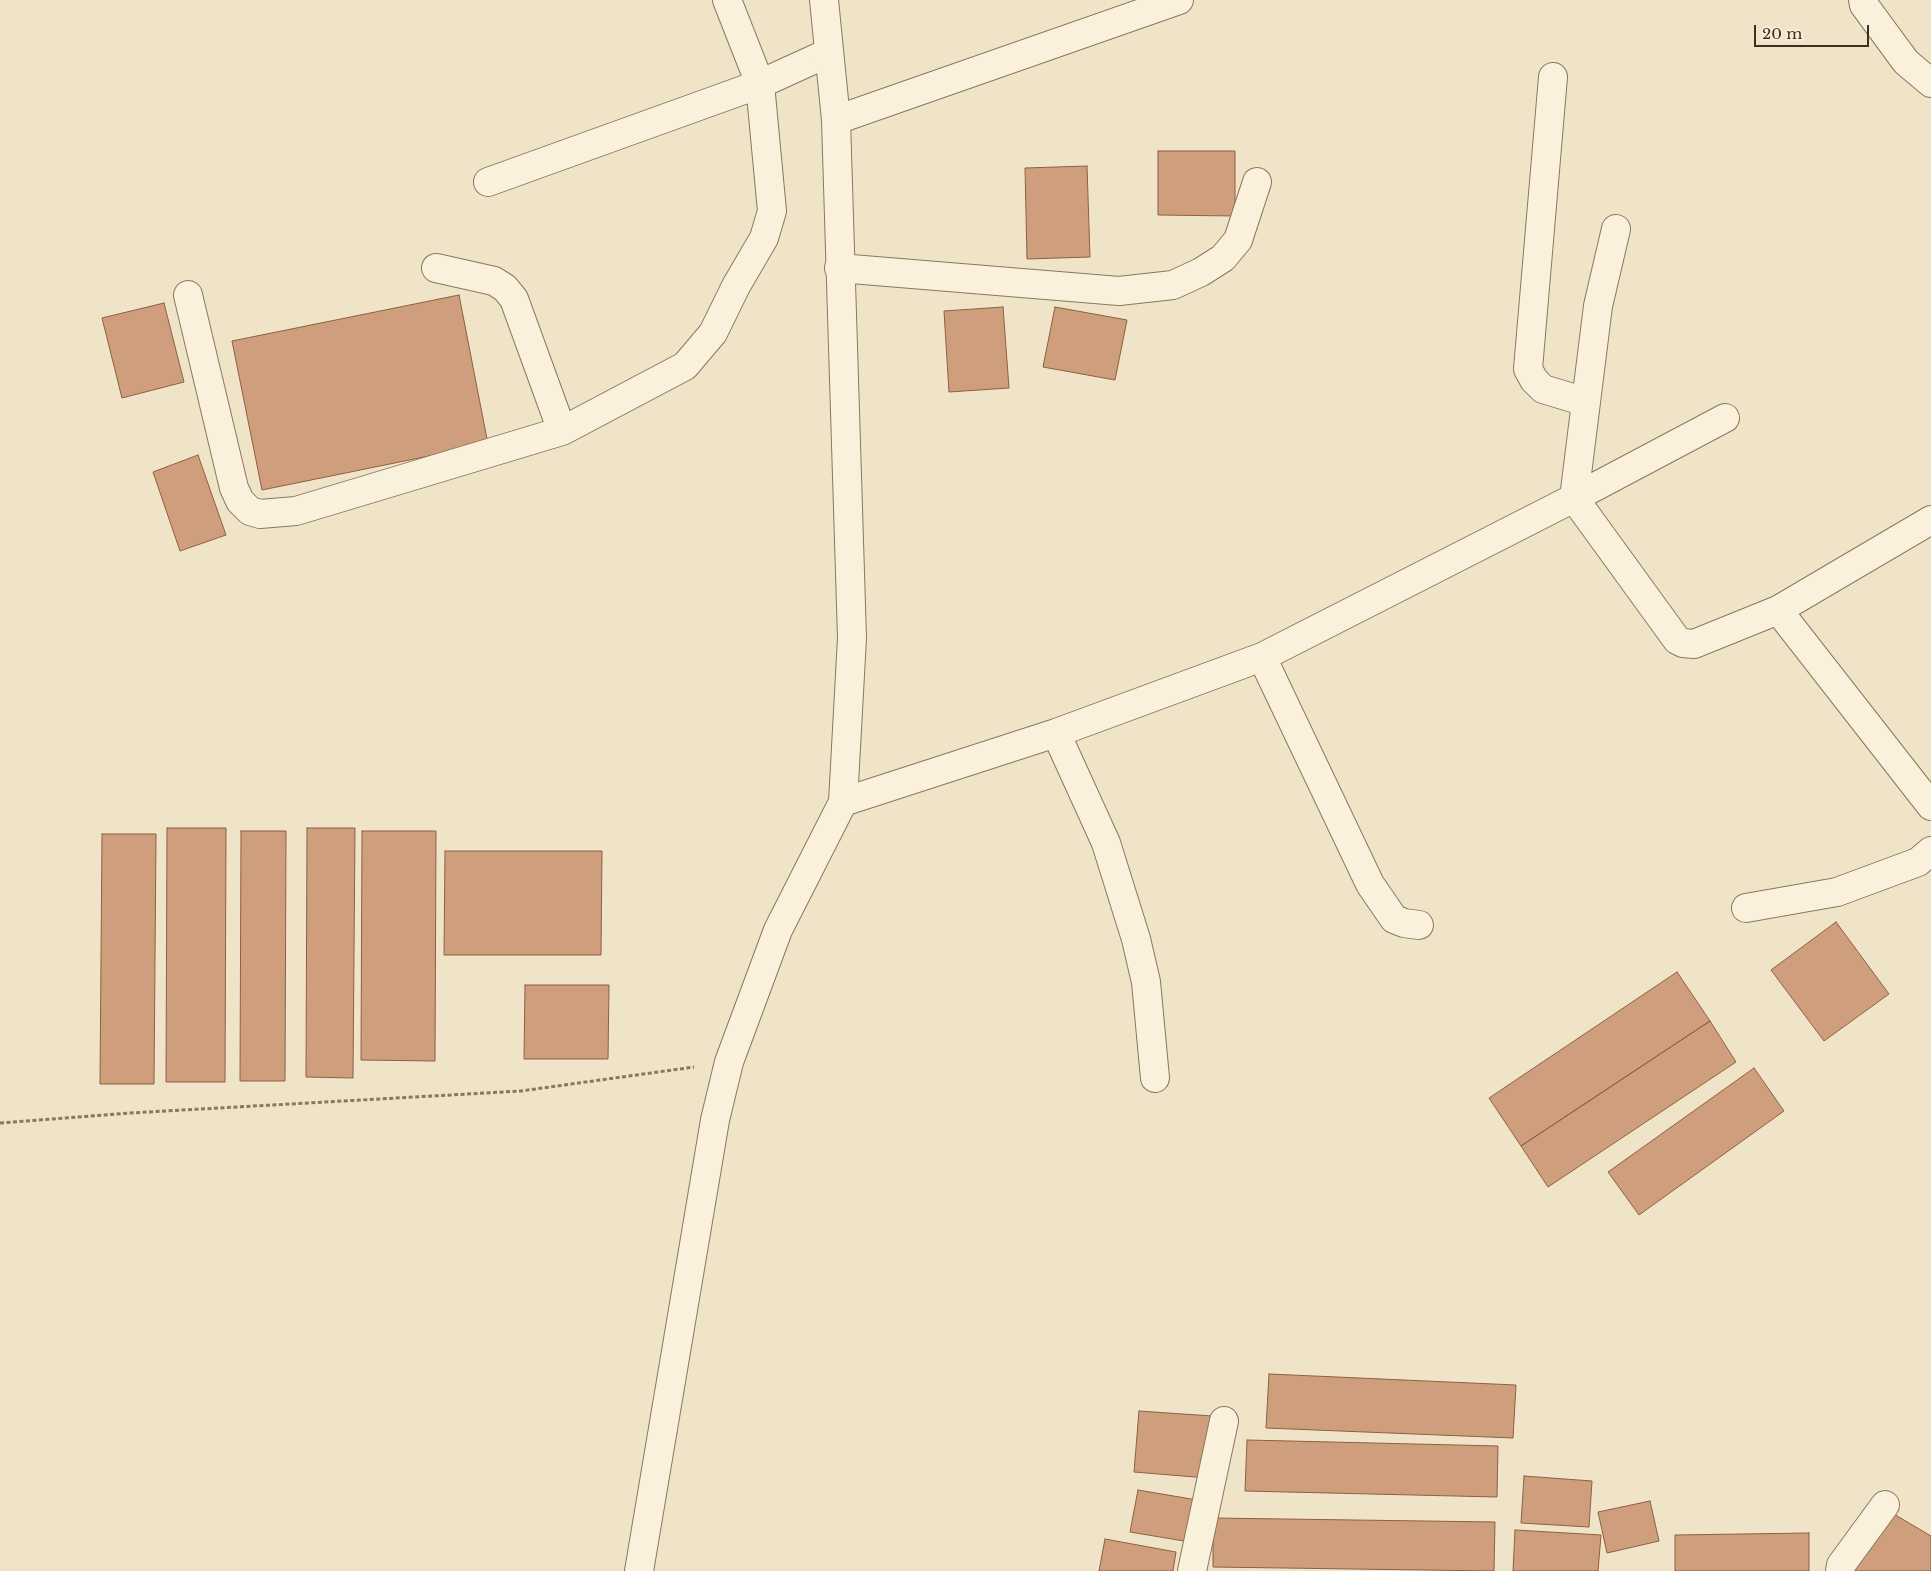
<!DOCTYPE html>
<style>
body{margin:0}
#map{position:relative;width:1931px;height:1571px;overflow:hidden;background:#f0e4c8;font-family:"Libre Baskerville",serif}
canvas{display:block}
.scale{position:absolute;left:1754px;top:25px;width:115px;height:22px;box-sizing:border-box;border:2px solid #3d2e20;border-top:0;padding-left:6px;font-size:15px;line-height:18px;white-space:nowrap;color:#3d2e20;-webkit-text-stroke:4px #f7eed8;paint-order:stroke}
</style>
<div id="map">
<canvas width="1931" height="1571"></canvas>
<div class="scale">20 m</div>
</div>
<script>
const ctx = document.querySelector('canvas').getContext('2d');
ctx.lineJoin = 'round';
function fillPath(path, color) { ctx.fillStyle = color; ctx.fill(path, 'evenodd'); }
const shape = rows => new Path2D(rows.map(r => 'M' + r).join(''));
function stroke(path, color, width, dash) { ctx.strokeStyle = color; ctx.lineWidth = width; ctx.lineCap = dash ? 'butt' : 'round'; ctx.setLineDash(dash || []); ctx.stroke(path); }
const building = shape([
 [1158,151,1235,151,1235,216,1158,215,1158,151],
 [1087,166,1090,257,1027,259,1025,168,1087,166],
 [459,295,488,444,262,490,232,341,459,295],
 [164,303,184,382,122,398,102,318,164,303],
 [1003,307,1009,388,949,392,944,311,1003,307],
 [1055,307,1127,320,1115,380,1043,367,1055,307],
 [198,455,226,535,180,551,153,472,198,455],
 [167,828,226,828,225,1082,166,1082,167,828],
 [307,828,355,828,353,1078,306,1077,307,828],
 [241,831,286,831,285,1081,240,1081,241,831],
 [362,831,436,831,435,1061,361,1060,362,831],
 [102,834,156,834,154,1084,100,1084,102,834],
 [445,851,602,851,601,955,444,955,445,851],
 [1836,922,1889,994,1824,1041,1771,970,1836,922],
 [1677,972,1710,1021,1521,1146,1489,1098,1677,972],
 [525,985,609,985,608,1059,524,1059,525,985],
 [1710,1021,1736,1062,1548,1187,1521,1146,1710,1021],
 [1754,1068,1784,1111,1639,1215,1608,1172,1754,1068],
 [1269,1374,1516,1385,1513,1438,1266,1428,1269,1374],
 [1139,1411,1212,1416,1207,1478,1134,1472,1139,1411],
 [1247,1440,1498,1446,1497,1497,1245,1491,1247,1440],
 [1524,1476,1592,1481,1589,1527,1521,1523,1524,1476],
 [1138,1490,1197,1500,1190,1542,1130,1532,1138,1490],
 [1650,1501,1659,1541,1607,1553,1598,1512,1650,1501],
 [1887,1510,1931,1536,1931,1571,1849,1571,1887,1510],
 [1213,1518,1495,1522,1494,1571,1213,1567,1213,1518],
 [1515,1530,1601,1535,1598,1571,1513,1571,1515,1530],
 [1809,1533,1809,1571,1675,1571,1675,1535,1809,1533],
 [1105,1539,1176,1552,1173,1571,1099,1571,1105,1539]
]);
const path = shape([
 [0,1123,130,1113,521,1091,694,1067]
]);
const minor = shape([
 [1863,0,1864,5,1906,62,1931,83],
 [1553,77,1528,369,1534,380,1543,389,1586,402],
 [836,120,1179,0],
 [488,182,760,84,828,53],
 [436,268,494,281,505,288,514,299,562,431],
 [839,268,1119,291,1173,285,1201,272,1223,258,1238,240,1257,182],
 [188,295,234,488,240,501,250,511,260,514,296,511,562,431,685,366,713,333,736,286,764,238,772,211,760,84,727,0],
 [1725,418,1574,498,1677,640,1683,643,1694,644,1778,610,1931,520],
 [1778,610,1931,806],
 [1262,657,1370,884,1394,919,1404,923,1419,925],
 [1056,733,1106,843,1136,939,1146,982,1155,1078],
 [843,802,1056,733,1262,657,1574,498,1598,306,1616,229],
 [1746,908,1837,892,1918,862,1931,851],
 [1192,1571,1224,1421],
 [1840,1571,1841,1565,1885,1505]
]);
const tertiary = shape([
 [639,1571,715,1120,729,1062,778,930,843,802,852,638,836,120,824,0]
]);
fillPath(building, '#cf9f7d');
stroke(building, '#8d5f41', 1);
stroke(minor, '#8d765c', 30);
stroke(tertiary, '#8d765c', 30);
stroke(path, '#8d765c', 3, [4, 2.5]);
stroke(minor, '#faf1dc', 28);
stroke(tertiary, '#faf1dc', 28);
</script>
